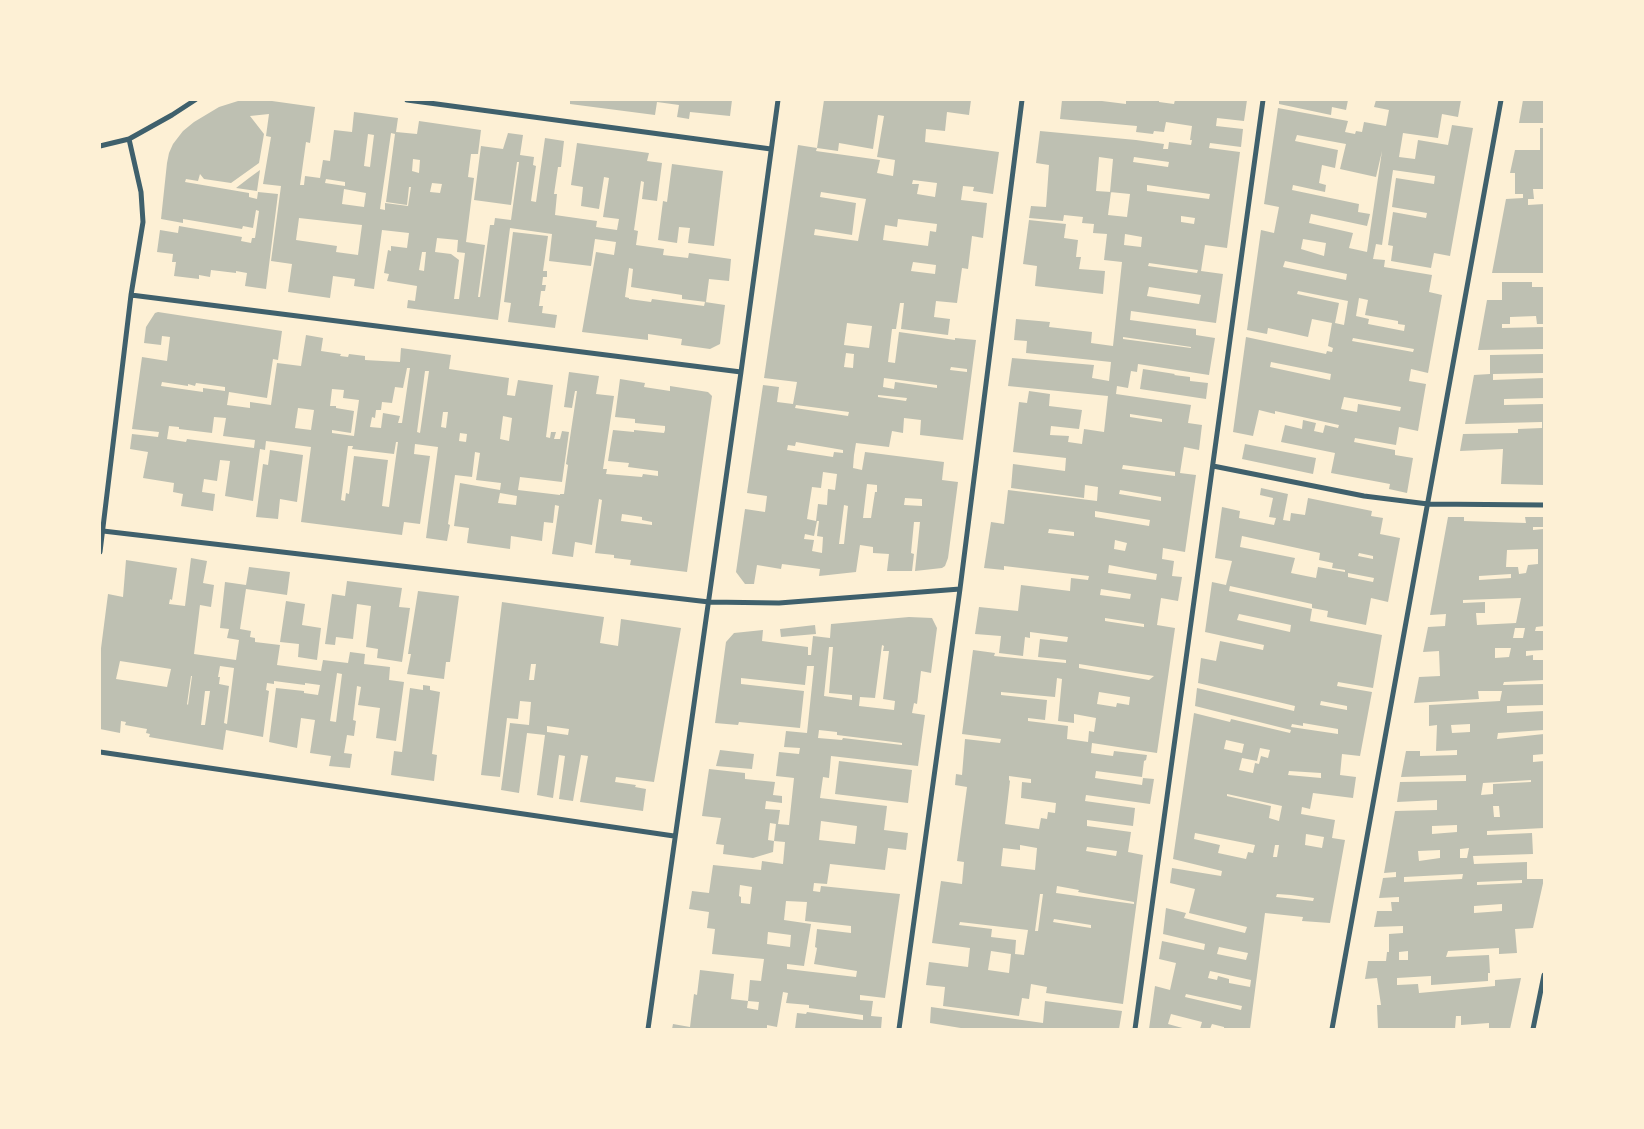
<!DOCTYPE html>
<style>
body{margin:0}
#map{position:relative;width:1644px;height:1129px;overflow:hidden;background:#fdf0d5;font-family:Manrope,sans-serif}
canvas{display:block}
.frame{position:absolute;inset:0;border:101px solid #fdf0d5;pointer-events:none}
</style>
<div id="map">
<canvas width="1644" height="1129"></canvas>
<div class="frame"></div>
</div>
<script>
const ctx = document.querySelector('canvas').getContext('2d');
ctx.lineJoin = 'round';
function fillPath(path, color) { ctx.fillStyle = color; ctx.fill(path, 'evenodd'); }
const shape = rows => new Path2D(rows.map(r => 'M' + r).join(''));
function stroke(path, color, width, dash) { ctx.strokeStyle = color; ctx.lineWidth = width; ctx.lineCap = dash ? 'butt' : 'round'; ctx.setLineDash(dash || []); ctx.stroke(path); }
const building = shape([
 [570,100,732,100,730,116,690,112,689,119,677,117,679,105,657,102,655,115,570,104],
 [824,100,971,100,969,115,947,112,945,131,926,129,925,142,999,152,993,194,973,191,974,187,963,186,961,200,987,203,983,238,972,236,968,269,962,268,957,303,936,301,934,317,950,319,948,335,901,329,904,303,900,303,896,329,892,329,888,362,895,363,899,332,955,340,955,338,976,340,963,440,920,435,921,420,904,418,903,433,892,431,889,447,856,443,854,455,853,468,862,470,865,452,944,462,942,480,958,482,948,558,945,566,942,568,915,571,920,522,914,522,911,553,914,554,912,571,887,571,889,554,873,553,873,547,860,545,856,572,819,576,820,569,782,564,781,569,757,565,754,584,745,584,736,572,745,509,765,512,767,496,747,493,763,385,779,387,777,402,793,404,797,382,764,378,798,145,817,148,816,151,880,160,877,173,893,176,895,160,877,157,884,116,878,115,873,149,839,143,838,151,817,148],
 [913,180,937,183,935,197,917,194,919,184,912,184],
 [821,192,866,199,858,241,814,235,815,229,852,235,856,203,820,197],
 [898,219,937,224,936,232,930,231,928,246,883,240,885,225,897,227],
 [913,262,936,265,935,274,911,271],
 [847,323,872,326,869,348,844,345],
 [846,353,854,354,853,368,844,367],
 [951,367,967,369,967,372,950,370],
 [884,378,937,385,937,388,895,382,894,389,883,387],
 [878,395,907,398,906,401,878,397],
 [796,405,849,412,848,416,795,408],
 [796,442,843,450,843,453,834,452,833,457,787,450,788,445,795,446],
 [823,472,837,474,835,490,828,489,827,505,818,504,816,521,807,519,812,487,821,488],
 [867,484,877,485,877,492,875,492,871,518,863,518],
 [905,498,922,499,922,506,904,505],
 [844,505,848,506,844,544,839,544],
 [817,521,819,521,817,536,823,537,822,553,812,551,814,540,804,539,805,534,814,536],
 [1062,100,1094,100,1126,104,1126,100,1159,100,1159,102,1174,104,1175,100,1247,100,1244,121,1217,118,1216,126,1243,129,1241,147,1210,143,1209,148,1240,152,1227,248,1205,245,1201,271,1223,274,1216,323,1131,311,1130,320,1196,329,1196,335,1215,338,1209,375,1138,364,1137,372,1131,371,1128,388,1117,386,1116,394,1191,405,1188,423,1202,425,1199,450,1184,447,1180,473,1196,475,1185,552,1163,548,1162,559,1174,561,1172,576,1182,577,1178,601,1161,598,1157,625,1175,628,1157,753,1092,743,1091,753,1113,756,1114,751,1147,755,1146,760,1144,761,1142,777,1096,771,1095,778,1142,785,1143,778,1154,779,1150,804,1086,795,1085,801,1135,808,1133,826,1087,820,1087,826,1131,832,1128,852,1143,855,1123,1004,1046,993,1047,987,1031,984,1029,999,1022,998,1019,1016,943,1006,945,987,926,985,929,962,968,967,970,948,932,943,941,881,962,884,964,862,957,861,967,787,955,785,956,774,962,775,965,739,1000,743,1001,739,962,734,973,650,995,653,994,656,1066,663,1066,660,1038,657,1040,639,1067,642,1068,637,1030,632,1030,638,1025,637,1023,656,999,653,1001,636,975,634,979,607,1018,611,1021,585,1070,591,1071,578,1088,580,1089,576,1004,566,1004,570,984,568,991,522,1004,524,1008,490,1097,501,1098,487,1085,485,1084,498,1011,488,1013,464,1065,471,1066,458,1013,452,1019,402,1027,403,1029,391,1050,394,1049,406,1082,410,1079,429,1051,426,1050,435,1069,436,1068,442,1082,444,1084,429,1104,432,1108,396,1008,386,1012,358,1094,365,1092,378,1109,381,1111,362,1026,353,1027,341,1014,340,1016,319,1050,322,1049,327,1092,332,1091,343,1113,346,1122,262,1104,260,1107,234,1093,233,1094,224,1082,223,1083,217,1064,215,1063,221,1029,218,1031,206,1046,207,1049,165,1036,163,1040,131,1136,140,1164,144,1163,149,1168,149,1169,142,1191,145,1192,140,1190,140,1192,126,1166,122,1164,132,1154,131,1153,134,1136,132,1137,126,1060,119],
 [1099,157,1113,159,1110,192,1130,194,1127,217,1108,215,1111,192,1096,191],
 [1134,157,1169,162,1168,167,1133,162],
 [1147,185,1210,194,1209,199,1147,191],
 [1181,216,1195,218,1194,224,1181,222],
 [1125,234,1142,237,1141,247,1124,245],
 [1149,263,1198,270,1197,273,1148,266],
 [1149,287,1201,295,1199,304,1147,296],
 [1123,337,1191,347,1191,348,1123,339],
 [1130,414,1162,419,1162,422,1130,417],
 [1123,465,1175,472,1175,476,1122,469],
 [1120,490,1161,497,1161,501,1119,494],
 [1095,511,1150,520,1149,526,1095,517],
 [1049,529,1074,532,1074,536,1048,533],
 [1115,540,1127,543,1125,551,1114,549],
 [1109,565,1157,574,1156,580,1108,573],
 [1101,589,1131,594,1130,599,1100,595],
 [1105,618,1144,624,1144,627,1105,621],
 [1079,664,1154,676,1149,680,1079,668],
 [1057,678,1062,679,1058,721,1074,723,1074,714,1096,718,1094,732,1089,731,1088,742,1067,739,1068,726,1028,721,1028,718,1045,720,1047,700,1001,695,1001,692,1055,697],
 [1099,692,1130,697,1129,705,1117,703,1116,707,1097,704],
 [1009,776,1031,779,1031,783,1022,782,1021,798,1056,803,1055,813,1048,812,1047,819,1041,818,1039,829,1005,824,1010,781,1009,780],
 [1020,845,1037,848,1035,870,1001,866,1003,848,1020,850],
 [1087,847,1117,851,1116,856,1086,851],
 [1057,886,1079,890,1078,892,1134,902,1134,904,1056,893],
 [1040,894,1043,894,1038,931,1035,931],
 [1054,919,1091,925,1091,928,1053,922],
 [960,922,1028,930,1024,955,1015,954,1016,940,991,937,992,929,959,925],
 [991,951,1011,954,1009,973,988,970],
 [1279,100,1348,100,1346,110,1332,107,1331,115,1279,104],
 [1376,100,1461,100,1458,117,1442,114,1438,138,1403,133,1399,157,1415,159,1418,140,1448,145,1452,125,1473,128,1450,256,1434,253,1431,268,1391,261,1393,246,1388,245,1393,212,1426,218,1427,213,1392,207,1396,178,1434,184,1435,176,1393,170,1382,245,1376,244,1373,259,1385,260,1384,267,1432,275,1429,292,1442,295,1428,373,1411,369,1409,381,1426,384,1418,431,1399,427,1396,445,1355,438,1354,442,1395,450,1395,455,1413,458,1407,493,1389,489,1390,484,1331,473,1335,453,1281,442,1285,425,1302,429,1303,420,1316,423,1314,431,1323,433,1325,425,1338,428,1339,425,1275,411,1275,414,1259,410,1253,436,1233,432,1246,337,1326,354,1327,351,1332,352,1333,348,1328,346,1332,323,1312,319,1308,337,1268,328,1267,334,1247,330,1261,230,1274,233,1279,207,1264,204,1278,108,1348,121,1345,132,1355,134,1356,131,1362,132,1364,122,1386,126,1389,110,1374,107],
 [1297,135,1346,144,1340,169,1376,177,1382,151,1367,252,1349,248,1353,233,1309,223,1311,214,1367,226,1370,214,1358,212,1359,204,1292,190,1293,185,1325,192,1326,185,1319,183,1322,165,1335,168,1338,150,1295,141],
 [1303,239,1326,243,1324,256,1301,249],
 [1285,261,1347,274,1346,280,1283,267],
 [1298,291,1348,301,1344,325,1335,323,1339,303,1297,294],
 [1359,298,1368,300,1365,315,1398,321,1398,324,1405,325,1404,331,1368,324,1369,319,1356,316],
 [1353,338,1414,349,1413,352,1352,341],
 [1271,362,1331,374,1330,380,1270,367],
 [1344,397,1401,407,1400,411,1358,404,1357,412,1341,409],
 [1523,100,1544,100,1544,123,1519,123],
 [238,101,272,101,315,107,310,143,306,142,300,185,304,185,305,176,320,178,323,160,330,161,334,130,352,132,354,112,398,118,396,132,417,134,419,121,481,130,478,154,471,154,468,177,474,178,466,242,485,245,478,297,480,297,490,225,494,225,495,218,511,220,519,162,517,162,511,205,474,200,481,146,503,149,508,133,523,135,520,155,534,157,533,165,536,166,531,201,536,202,545,138,564,141,561,167,558,167,554,194,557,194,555,215,597,221,596,227,617,230,619,219,603,217,609,178,604,177,599,209,581,206,583,187,571,185,577,143,649,153,647,161,662,163,657,201,642,199,644,182,641,181,634,230,638,231,636,245,664,249,663,255,688,258,689,253,731,259,729,281,709,279,706,302,682,299,682,295,631,287,633,269,629,268,625,297,629,298,629,299,651,302,652,299,704,306,705,302,725,305,720,344,710,349,681,345,682,339,648,334,648,340,582,332,596,252,614,255,616,242,595,239,591,266,549,261,552,234,510,228,498,320,407,308,408,300,415,301,417,286,387,281,389,274,384,273,388,250,391,251,391,246,407,248,409,233,382,230,374,289,354,286,355,279,333,276,330,298,288,292,292,264,271,261,281,186,263,184,271,137,266,136,269,114,250,116,264,134,259,163,231,183,204,179,200,174,198,181,186,179,185,182,249,193,249,197,257,199,258,192,278,194,266,289,245,286,247,273,236,271,236,273,211,270,210,277,199,275,199,279,174,276,176,262,172,262,173,254,157,252,160,230,178,233,179,226,242,237,241,241,251,243,252,238,255,238,259,211,256,210,253,228,243,226,242,229,183,219,183,223,161,219,167,163,169,153,173,144,183,131,194,122,219,107],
 [391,133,395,134,386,202,407,205,409,187,411,187,408,206,385,203,385,210,380,209],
 [368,134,374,135,370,167,364,166],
 [413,159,420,160,419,173,412,171],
 [326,179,345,182,345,186,325,183],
 [432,183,442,184,440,193,430,192],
 [344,189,366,193,364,207,342,204],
 [299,218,362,225,358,255,336,252,337,246,296,240],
 [437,238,458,240,457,252,465,253,459,299,454,299,459,260,451,254,435,252],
 [422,252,426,252,424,271,419,270],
 [1540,128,1544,128,1544,189,1533,189,1534,199,1528,199,1528,205,1544,204,1544,273,1492,273,1506,199,1523,198,1523,194,1515,194,1515,173,1510,173,1515,150,1540,150],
 [672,164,723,171,714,246,688,243,690,228,679,227,677,243,658,240,663,201,667,202],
 [260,170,257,191,236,188,249,178],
 [1029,220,1066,224,1064,238,1078,240,1076,257,1081,257,1079,269,1105,271,1103,294,1035,286,1037,266,1023,264],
 [513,232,548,236,543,271,547,271,547,277,543,277,542,285,546,285,545,291,541,291,539,306,543,306,542,313,557,315,555,328,508,322,511,303,504,302],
 [1502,282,1532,282,1532,287,1544,287,1544,324,1537,324,1536,316,1510,317,1510,324,1502,324,1502,328,1544,327,1544,349,1478,350,1487,300,1502,300],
 [158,312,282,331,278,360,273,359,267,398,229,392,227,405,250,408,250,402,271,405,277,363,301,366,306,335,323,338,321,351,341,354,340,356,348,357,349,354,365,356,365,360,400,362,401,348,451,355,449,369,509,378,507,395,515,396,518,380,553,385,546,437,550,438,551,432,556,432,554,439,560,439,562,431,569,432,562,482,520,477,518,490,560,495,560,494,564,494,568,465,566,464,577,391,575,391,572,408,564,407,569,372,599,376,596,394,614,396,603,469,607,469,606,474,642,477,643,474,658,476,658,471,628,467,629,463,608,461,613,430,634,432,634,430,664,433,665,430,665,426,635,423,635,419,615,417,620,379,645,383,644,387,670,391,670,386,708,392,712,396,687,572,630,565,631,560,614,558,614,555,595,553,602,500,599,499,592,545,575,542,573,557,552,554,559,506,555,505,553,523,544,522,542,541,511,536,510,549,467,543,469,528,454,526,460,483,500,490,501,483,476,480,480,453,475,452,472,477,455,475,448,524,450,525,447,541,426,538,438,447,415,444,414,454,430,456,420,524,404,522,402,535,301,522,311,447,266,441,265,450,260,449,253,501,225,496,230,461,220,460,217,481,204,479,202,492,215,494,213,511,181,506,183,494,173,492,174,483,143,478,148,452,130,449,132,434,158,437,159,432,132,429,142,357,167,361,170,337,162,336,161,345,144,343,146,327,155,313],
 [407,368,410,368,402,423,398,423,400,416,383,413,381,428,370,427,372,417,375,418,376,410,381,410,382,402,392,403,395,387,403,388],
 [425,371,429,371,420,433,417,432],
 [162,382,188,386,188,384,195,386,196,383,225,387,225,391,203,388,203,392,161,386],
 [332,389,344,390,343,398,359,400,354,436,332,433,332,430,351,433,354,411,336,408,336,406,330,406],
 [298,408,314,410,311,430,295,428],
 [443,412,448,412,446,428,441,427],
 [503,416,512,418,509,441,500,439],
 [214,417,226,418,223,436,255,440,254,448,187,439,186,442,167,439,169,426,179,427,179,429,212,433],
 [460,433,467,434,466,442,459,441],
 [396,442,398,442,389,507,382,506,388,460,354,456,349,494,346,493,345,501,341,500,348,446,353,446,352,449,394,454],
 [500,493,517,496,516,505,498,503],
 [622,514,642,517,642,520,652,522,652,525,621,521],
 [1544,354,1544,373,1493,374,1493,380,1544,378,1544,398,1504,399,1504,405,1544,404,1544,485,1501,484,1503,449,1460,451,1463,434,1518,433,1518,429,1542,428,1542,422,1465,424,1474,375,1490,374,1490,355],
 [1143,369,1175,374,1174,375,1190,377,1190,381,1208,383,1206,399,1140,389],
 [1245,444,1316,458,1313,474,1242,459],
 [270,450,303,455,297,502,280,499,278,519,256,517,263,464,268,465],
 [1261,488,1288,494,1283,520,1290,521,1291,513,1305,515,1308,498,1372,511,1371,516,1383,518,1380,534,1400,538,1388,602,1371,598,1366,625,1327,617,1328,611,1312,608,1312,604,1230,586,1229,591,1312,609,1310,621,1382,635,1373,688,1338,682,1337,686,1372,692,1360,756,1342,754,1340,775,1356,777,1353,798,1313,793,1310,809,1302,807,1301,814,1335,820,1332,838,1345,840,1330,923,1302,921,1303,917,1265,913,1250,1029,1224,1029,1224,1027,1212,1024,1210,1029,1200,1029,1202,1022,1171,1014,1168,1024,1186,1029,1149,1029,1155,986,1170,990,1176,963,1159,959,1162,941,1204,950,1205,944,1163,934,1166,908,1186,913,1184,918,1245,933,1247,927,1189,913,1195,889,1170,883,1172,868,1221,876,1222,871,1173,859,1194,713,1230,722,1231,719,1290,733,1291,730,1195,706,1197,688,1294,711,1295,706,1198,683,1201,658,1216,661,1220,641,1263,650,1264,645,1205,632,1212,582,1226,585,1232,561,1215,558,1222,507,1240,511,1239,518,1274,525,1276,518,1269,517,1273,498,1260,495],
 [1242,536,1320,553,1319,560,1333,563,1332,568,1345,570,1345,572,1318,567,1316,578,1291,573,1295,558,1240,547],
 [1359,553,1373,556,1373,559,1358,556],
 [1348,573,1374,578,1373,582,1348,577],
 [1239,614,1291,625,1290,632,1237,620],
 [1321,701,1347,706,1347,710,1320,705],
 [1303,723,1338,729,1338,734,1291,727,1292,724,1303,726],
 [1226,740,1244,744,1242,753,1224,749],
 [1260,748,1270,750,1268,758,1261,756,1259,764,1255,763,1253,773,1239,770,1242,758,1257,761],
 [1289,771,1321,773,1321,778,1288,775],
 [1227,794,1282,806,1279,821,1269,818,1271,806,1227,796],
 [1195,833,1255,845,1253,853,1248,852,1246,859,1218,853,1220,845,1194,839],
 [1306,834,1324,837,1322,848,1305,845],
 [1275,845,1279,845,1277,857,1273,857],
 [1277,894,1291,895,1314,898,1313,901,1276,897],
 [1219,947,1248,953,1246,960,1217,954],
 [1210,971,1251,980,1250,987,1229,983,1229,979,1218,976,1217,980,1208,978],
 [1186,994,1242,1006,1241,1010,1185,997],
 [1448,517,1464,517,1464,521,1526,523,1525,517,1544,517,1544,527,1533,527,1533,530,1544,529,1544,626,1536,627,1535,631,1544,631,1544,650,1526,651,1526,656,1533,655,1533,660,1544,660,1544,680,1504,682,1503,685,1544,684,1544,705,1507,706,1507,713,1544,711,1544,730,1498,733,1497,739,1544,734,1544,754,1533,755,1533,762,1544,761,1544,828,1487,831,1487,835,1532,833,1533,854,1473,856,1474,864,1527,862,1527,879,1544,879,1533,928,1515,929,1517,953,1499,954,1499,948,1448,951,1446,957,1489,955,1490,973,1488,973,1488,981,1431,985,1431,976,1397,978,1397,985,1418,984,1419,993,1495,986,1495,980,1521,978,1510,1029,1489,1029,1489,1023,1461,1025,1461,1016,1456,1016,1455,1029,1378,1029,1377,1005,1381,1005,1377,978,1365,979,1368,961,1386,961,1387,952,1389,952,1389,934,1403,933,1403,926,1374,927,1377,911,1392,911,1391,902,1399,902,1399,897,1379,898,1383,878,1396,877,1396,872,1384,873,1395,811,1437,810,1437,800,1397,802,1400,782,1466,781,1466,775,1401,777,1406,751,1420,751,1420,756,1457,755,1457,750,1436,751,1437,725,1429,726,1429,705,1500,701,1502,691,1478,691,1479,699,1414,703,1419,677,1440,676,1439,651,1423,652,1428,627,1445,626,1446,614,1430,615],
 [1538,549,1538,564,1528,565,1526,573,1519,574,1518,567,1506,567,1507,550],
 [1511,574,1511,578,1479,580,1479,576],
 [1521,598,1516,623,1477,625,1476,613,1485,613,1485,602,1463,603,1463,600],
 [1515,628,1525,628,1523,638,1513,638],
 [1495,648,1511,648,1509,657,1495,658],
 [1470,724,1470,732,1452,733,1451,725],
 [1531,780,1531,782,1493,784,1493,794,1481,795,1483,783],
 [1493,806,1499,806,1500,817,1494,817],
 [1457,825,1457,832,1432,834,1432,826],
 [1469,848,1467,858,1460,858,1460,849],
 [1440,850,1440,858,1419,861,1418,851],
 [1463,874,1462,879,1404,882,1404,877],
 [1522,880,1522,883,1477,885,1477,882],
 [1502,904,1502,911,1474,913,1474,906],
 [1408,951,1408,960,1399,960,1399,952],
 [191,558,207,561,203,583,214,585,211,607,200,605,194,654,236,660,239,640,227,638,229,629,220,628,225,582,246,585,249,567,290,572,287,595,246,589,240,629,251,631,250,637,255,638,255,642,280,645,277,665,321,671,323,660,348,663,350,652,365,654,364,664,390,667,389,680,404,682,396,741,376,738,380,708,358,705,361,687,357,686,353,720,356,721,354,736,347,735,344,753,352,754,350,768,329,766,331,756,310,753,315,720,301,718,297,748,269,742,276,688,304,691,304,693,318,695,320,685,305,683,305,685,274,681,274,684,267,683,266,690,269,691,263,737,226,730,223,750,149,737,150,734,146,733,147,729,125,725,126,722,121,721,120,733,100,729,100,656,108,594,123,597,126,560,177,568,172,600,170,599,169,604,185,606],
 [120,661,171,669,167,687,116,679],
 [220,666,234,668,227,724,224,723,229,686,219,684,220,677,218,677],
 [337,673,342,674,336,722,330,721],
 [191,676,192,676,188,705,187,704],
 [205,691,210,691,205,725,201,725],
 [347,581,402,588,399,607,410,608,402,662,377,658,378,649,366,647,371,606,357,604,353,639,336,637,335,645,325,644,332,594,345,596],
 [418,591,459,596,450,662,446,662,444,679,407,674,411,654,408,654],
 [286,601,305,604,302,625,321,628,317,660,298,657,299,644,280,642],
 [502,602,604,617,600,643,618,646,621,619,681,628,654,782,616,777,615,782,636,785,635,787,646,789,643,811,580,802,588,756,581,755,573,801,559,799,565,756,559,755,553,798,537,795,545,735,527,733,519,793,501,790,510,723,529,725,531,702,520,701,518,719,507,718,500,777,481,775],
 [531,664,536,664,534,680,529,680],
 [547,726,569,729,568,735,547,732],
 [909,617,932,618,937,628,931,673,921,671,917,704,914,703,912,713,925,715,918,766,831,756,829,778,823,777,820,798,887,806,884,830,908,833,906,850,888,848,885,870,830,864,827,884,814,883,813,891,820,892,821,886,900,894,885,998,860,995,860,1000,873,1001,871,1016,882,1017,881,1029,795,1029,797,1013,806,1014,807,1012,863,1020,863,1015,809,1008,809,1005,786,1003,788,993,783,992,777,1027,767,1025,767,1029,672,1029,673,1024,690,1027,694,994,697,995,700,970,734,974,731,999,748,1001,750,980,761,981,764,959,712,954,715,929,707,928,709,912,689,909,692,891,709,893,713,865,761,870,762,861,783,864,785,842,774,841,776,824,770,823,768,840,774,841,773,852,753,858,723,854,724,845,716,844,721,818,702,816,709,769,745,773,745,779,775,782,773,795,782,796,782,803,766,801,765,809,780,810,778,824,789,825,794,778,776,776,779,752,799,754,800,748,784,747,786,731,807,733,814,666,807,666,805,685,741,678,741,684,804,691,800,728,739,722,738,725,715,723,726,642,734,633,763,630,762,641,808,647,808,655,811,655,813,636,830,638,831,624],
 [882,645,884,646,883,651,889,651,883,699,895,701,894,710,859,706,860,697,875,698],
 [829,647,833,647,829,693,852,695,852,700,824,696],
 [819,730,837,732,837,735,902,743,902,745,843,738,842,740,818,738],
 [821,821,857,826,855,844,819,840],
 [740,885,752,887,750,904,741,903,741,897,739,896],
 [786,901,807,902,805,921,851,926,851,933,817,929,815,947,817,948,814,964,857,971,856,977,787,969,787,964,804,966,811,924,784,920],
 [768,932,791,935,790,947,767,944],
 [748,1001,759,1002,758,1010,747,1008],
 [815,625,816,634,781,637,780,629],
 [423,685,430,686,430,690,440,692,432,754,437,755,434,781,391,775,394,751,402,752,410,688,423,690],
 [720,750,754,754,752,769,716,766],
 [839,761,912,770,908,803,835,794],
 [1045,1001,1122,1011,1119,1029,1090,1028,1090,1029,967,1029,930,1023,931,1007,1043,1023]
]);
const minor = shape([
 [407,100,771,149],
 [100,146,129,139,172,115,195,100],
 [131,295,741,372],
 [1213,466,1364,496,1428,504,1544,505],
 [103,531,709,602,779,603,960,589],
 [100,552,131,295,143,222,141,192,129,139],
 [100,752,674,836],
 [648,1029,741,372,778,100],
 [899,1029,960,589,1022,100],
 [1135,1029,1263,100],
 [1332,1029,1501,100],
 [1533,1029,1544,975]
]);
fillPath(building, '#bec0b2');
stroke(minor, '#3f606c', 5);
</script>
